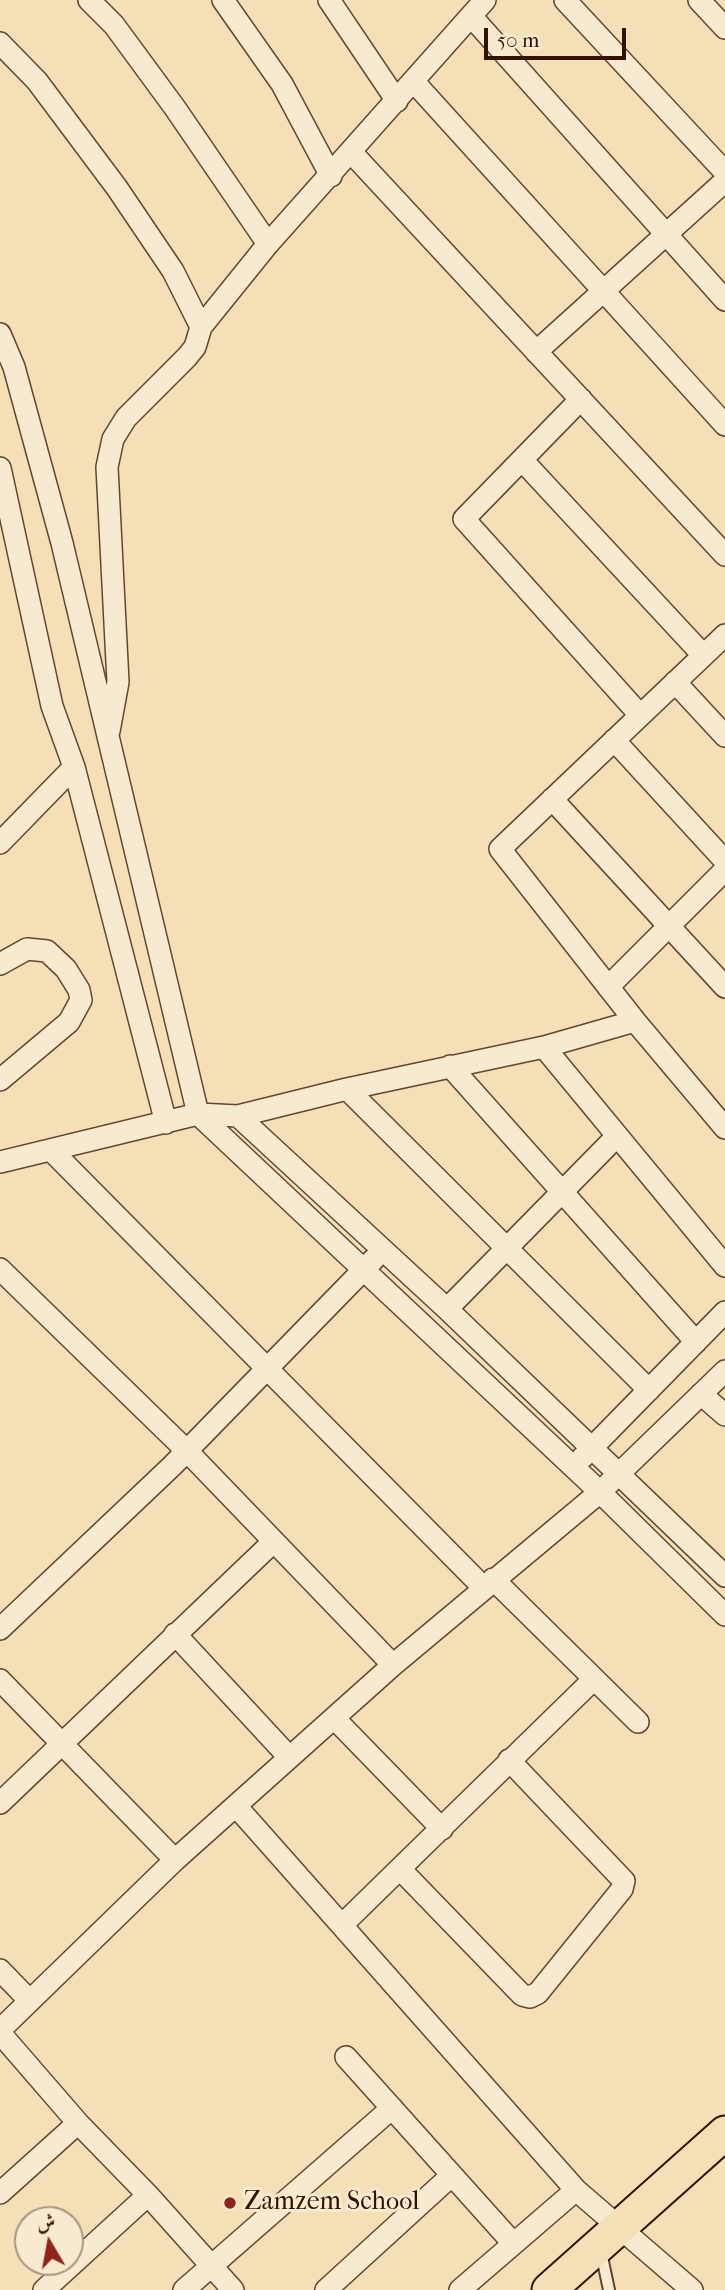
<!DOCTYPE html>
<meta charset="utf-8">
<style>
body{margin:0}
#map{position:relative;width:725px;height:2290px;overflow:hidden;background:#f5dfb7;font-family:"IM FELL French Canon",Amiri,serif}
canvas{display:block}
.north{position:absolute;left:14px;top:2206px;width:70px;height:70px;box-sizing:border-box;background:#f8ead0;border:2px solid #a9947e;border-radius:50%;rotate:350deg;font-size:19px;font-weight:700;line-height:28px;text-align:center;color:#321303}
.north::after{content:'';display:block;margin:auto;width:24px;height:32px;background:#8f2418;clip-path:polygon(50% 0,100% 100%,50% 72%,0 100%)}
.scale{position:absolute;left:484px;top:28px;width:142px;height:32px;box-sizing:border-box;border:4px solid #321303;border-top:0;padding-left:9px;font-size:21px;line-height:24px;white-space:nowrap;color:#321303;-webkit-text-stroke:5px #f8ead0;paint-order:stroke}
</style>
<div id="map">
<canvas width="725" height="2290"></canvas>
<div class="north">ش</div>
<div class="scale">50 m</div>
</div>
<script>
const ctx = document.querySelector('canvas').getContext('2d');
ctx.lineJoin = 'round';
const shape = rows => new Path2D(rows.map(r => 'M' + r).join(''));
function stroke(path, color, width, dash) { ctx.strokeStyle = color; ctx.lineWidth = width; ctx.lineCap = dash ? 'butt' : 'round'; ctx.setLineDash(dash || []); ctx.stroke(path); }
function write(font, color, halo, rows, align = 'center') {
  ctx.font = font + ' "IM FELL French Canon",serif'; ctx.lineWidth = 6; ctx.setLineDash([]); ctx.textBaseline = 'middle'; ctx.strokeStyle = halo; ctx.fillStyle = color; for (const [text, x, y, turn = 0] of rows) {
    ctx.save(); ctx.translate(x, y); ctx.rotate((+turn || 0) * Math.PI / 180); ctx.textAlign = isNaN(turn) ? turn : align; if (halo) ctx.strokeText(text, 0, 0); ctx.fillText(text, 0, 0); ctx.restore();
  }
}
const lane = shape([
 [601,2252,609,2290]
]);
const street = shape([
 [89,0,114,25,175,108,268,244],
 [223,0,282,84,331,176],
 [329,0,397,101],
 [565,0,725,172],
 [699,0,725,28],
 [471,16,725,300],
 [0,43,37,81,117,188,173,271,201,327],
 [414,82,725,425],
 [351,152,725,555],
 [0,334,14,367,62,543,198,1114,600,1492,725,1615],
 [536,352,725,181],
 [581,399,464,519,640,715],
 [522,460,703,655],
 [0,468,52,706,74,767,166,1123],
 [725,635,500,849,635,1021,725,1128],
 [675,682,725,736],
 [109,731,118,682,107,467,113,439,126,418,187,357,195,347,201,327,268,244,485,0],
 [614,740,725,861],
 [552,799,725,987],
 [0,843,74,767],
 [0,964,27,949,47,951,66,969,79,990,81,1000,69,1022,0,1080],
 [608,987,725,870],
 [544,1047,725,1266],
 [450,1066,696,1342],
 [347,1089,649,1390],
 [238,1116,447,1309,725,1576],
 [51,1150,483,1587],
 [0,1162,198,1114,238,1116,347,1089,544,1047,635,1021],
 [0,1269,187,1451,393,1665],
 [447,1309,617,1136],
 [701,1394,725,1415],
 [582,1458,725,1312],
 [493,1579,638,1722],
 [0,1629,172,1466,374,1259],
 [175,1634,289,1757],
 [0,1680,175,1860],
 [334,1718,442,1829],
 [0,1803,272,1543],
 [236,1806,576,2190,692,2290],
 [401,1870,522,1995,530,1997,538,1993,622,1889,624,1881,509,1760],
 [343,1924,594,1679],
 [0,1970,30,2001],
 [0,2030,175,1860,393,1665,600,1492,725,1371],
 [0,2033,78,2123,148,2195,233,2290],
 [346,2057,512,2242],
 [0,2193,78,2123],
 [44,2290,148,2195],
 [184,2290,392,2108],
 [326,2290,451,2176],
 [460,2290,576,2190]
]);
const primary = shape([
 [549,2290,725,2133]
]);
const markers = [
 [230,2203,7,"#8f2418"]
];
const poiNames = [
 ["Zamzem School",244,2203]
];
stroke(lane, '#634630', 14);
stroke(street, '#634630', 24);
stroke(primary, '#321303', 37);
stroke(lane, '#f8ead0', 10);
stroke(street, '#f8ead0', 21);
stroke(primary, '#f5dfb7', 33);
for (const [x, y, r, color] of markers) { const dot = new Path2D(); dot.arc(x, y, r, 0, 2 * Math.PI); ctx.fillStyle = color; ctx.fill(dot); stroke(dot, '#f8ead0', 2.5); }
write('26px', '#321303', '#f8ead0', poiNames, 'left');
</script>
